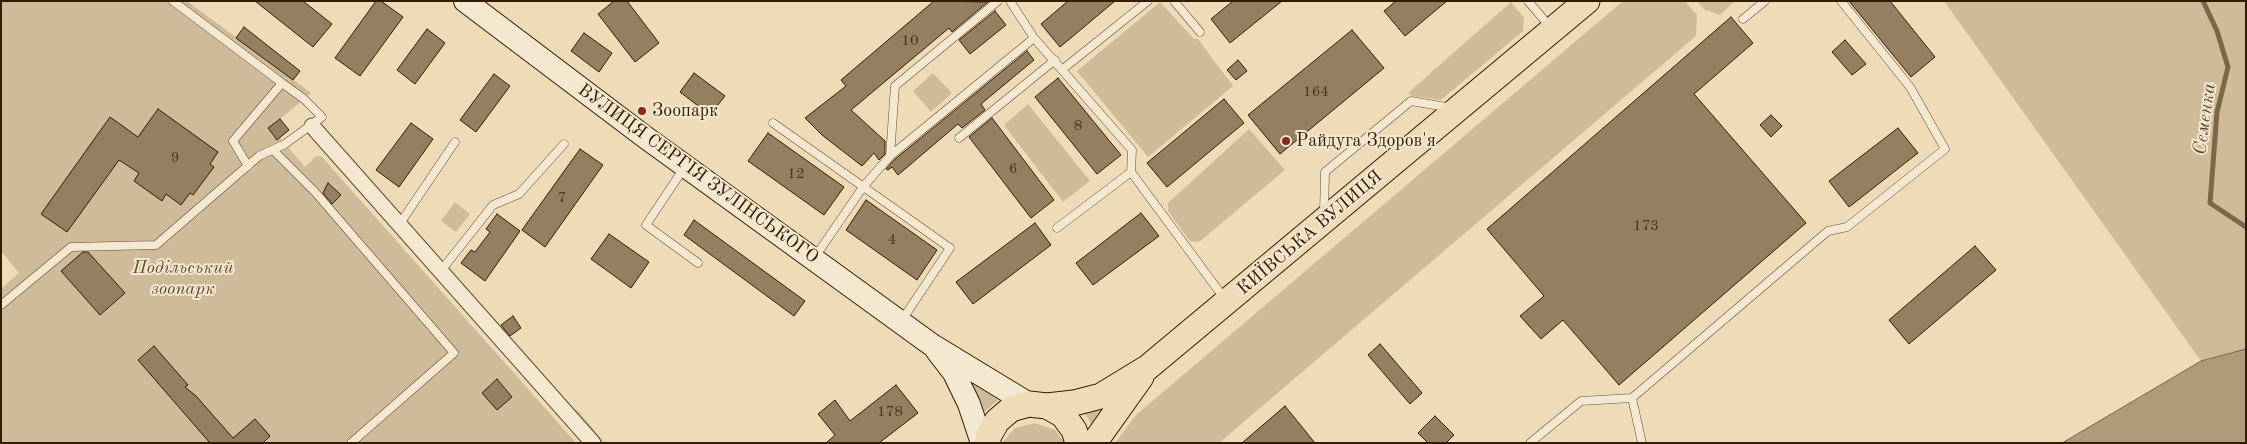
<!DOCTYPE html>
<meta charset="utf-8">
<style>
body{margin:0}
#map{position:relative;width:2247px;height:444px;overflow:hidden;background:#eedcb8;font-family:"Old Standard TT",serif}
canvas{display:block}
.frame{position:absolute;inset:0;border:2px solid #321c00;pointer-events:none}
</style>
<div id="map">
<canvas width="2247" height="444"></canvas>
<div class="frame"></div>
</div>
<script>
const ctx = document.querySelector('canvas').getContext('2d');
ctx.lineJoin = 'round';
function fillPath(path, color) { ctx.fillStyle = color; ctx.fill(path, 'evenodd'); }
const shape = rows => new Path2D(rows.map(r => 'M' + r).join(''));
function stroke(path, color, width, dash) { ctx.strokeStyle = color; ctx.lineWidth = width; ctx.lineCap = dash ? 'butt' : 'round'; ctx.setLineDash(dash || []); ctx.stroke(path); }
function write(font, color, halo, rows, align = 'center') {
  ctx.font = font + ' "Old Standard TT",serif'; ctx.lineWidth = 4; ctx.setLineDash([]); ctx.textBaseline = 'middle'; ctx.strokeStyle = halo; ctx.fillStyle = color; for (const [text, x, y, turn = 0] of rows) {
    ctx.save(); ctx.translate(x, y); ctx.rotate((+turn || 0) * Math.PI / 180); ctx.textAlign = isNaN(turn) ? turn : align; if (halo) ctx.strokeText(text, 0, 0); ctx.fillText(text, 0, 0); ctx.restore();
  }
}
const green = shape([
 [1,1,187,1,311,93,268,129,277,140,280,138,305,167,316,156,322,157,576,443,1,443,1,289,19,273,1,251],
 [1623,1,1685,1,1697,15,1696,36,1219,443,1115,443,1136,415],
 [1697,1,1735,1,1720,15,1705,10],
 [1944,1,2246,1,2246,349,2201,361],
 [1160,2,1194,39,1198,39,1233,86,1148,157,1077,71],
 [1511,2,1524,18,1523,31,1441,100,1412,96,1408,93],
 [933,73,952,93,931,112,913,91],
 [1028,104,1090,181,1063,202,1004,125],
 [1249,129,1285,170,1199,242,1190,241,1168,211,1168,203],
 [455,202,470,214,456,232,441,221],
 [966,370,1003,396,983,413],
 [1112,401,1093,427,1083,410],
 [575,410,578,411,605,443,599,443,574,411],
 [1035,423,1055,430,1065,443,1002,443,1015,428]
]);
const water = shape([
 [2246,349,2246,443,2062,443,2201,361,2246,349]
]);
const stream = shape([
 [2203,1,2217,31,2228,67,2217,112,2210,203,2246,227]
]);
const building = shape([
 [255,1,303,1,332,24,313,47,255,1],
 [376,1,381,1,403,17,360,76,335,58,376,1],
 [614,1,627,1,659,43,635,62,598,14,614,1],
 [934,1,988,2,952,32,949,28,851,110,885,141,885,154,879,160,874,153,862,166,822,135,805,118,846,86,841,80,934,1],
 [1068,1,1115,1,1060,47,1041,24,1068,1],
 [1233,1,1282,1,1230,43,1211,19,1233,1],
 [1396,1,1447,1,1405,36,1384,11,1396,1],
 [1849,1,1890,1,1935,57,1911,77,1849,1],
 [995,11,1006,25,970,54,959,40,995,11],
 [1731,17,1753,43,1694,94,1806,223,1619,385,1563,320,1541,339,1520,316,1544,296,1487,229,1731,17],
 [244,27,300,71,293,80,236,38,244,27],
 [427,29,445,43,415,84,397,70,427,29],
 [1352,30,1384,68,1280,154,1248,115,1352,30],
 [584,33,612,53,599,72,571,51,584,33],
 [1845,40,1866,64,1852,75,1832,52,1845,40],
 [1027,51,1034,60,981,104,985,110,962,128,958,124,898,175,892,167,888,170,886,169,894,160,1027,51],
 [1238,60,1247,71,1236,80,1227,70,1238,60],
 [694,73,725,96,710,115,680,92,694,73],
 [494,74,510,86,476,132,460,120,494,74],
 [1058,78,1121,155,1097,174,1035,97,1058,78],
 [1224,99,1244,123,1167,187,1147,163,1224,99],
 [158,109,218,152,210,164,214,167,193,195,190,193,181,205,166,194,162,201,134,181,139,173,119,160,67,232,41,214,110,117,138,137,158,109],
 [1771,115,1782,126,1771,137,1760,125,1771,115],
 [992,118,1054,200,1031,218,969,137,992,118],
 [280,119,289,130,277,140,268,128,280,119],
 [411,123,433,139,399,187,376,170,411,123],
 [1898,128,1918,153,1849,207,1829,181,1898,128],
 [768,133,844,187,824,215,748,161,768,133],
 [580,149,603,165,545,247,522,230,580,149],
 [328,183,341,195,332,204,323,193,328,183],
 [866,200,937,250,917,280,846,230,866,200],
 [1141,213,1159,236,1093,285,1076,263,1141,213],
 [497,214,520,231,485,281,461,263,471,250,475,252,490,232,486,229,497,214],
 [694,220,805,301,794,316,684,235,694,220],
 [1035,223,1051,245,973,304,956,282,1035,223],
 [609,234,649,262,631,288,591,259,609,234],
 [1975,246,1996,270,1909,344,1889,320,1975,246],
 [83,252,88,252,125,293,100,315,61,271,83,252],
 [513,316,521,328,510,336,501,325,513,316],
 [1380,344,1422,393,1410,404,1368,355,1380,344],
 [154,346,188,385,185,387,196,396,233,438,255,419,270,436,263,443,210,443,138,360,154,346],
 [497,379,512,397,497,410,482,393,497,379],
 [896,385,918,413,879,443,826,443,835,435,818,414,835,400,850,421,896,385],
 [1285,406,1315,443,1242,443,1285,406],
 [1435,416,1454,435,1446,443,1428,443,1418,433,1435,416]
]);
const lane = shape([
 [173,1,282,83,233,141,248,166],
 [1010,1,1034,38,1132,150,1131,172],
 [1174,1,1200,32],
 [1528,1,1551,28],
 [1743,19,1765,1],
 [1063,69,1148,1],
 [773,123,950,248,902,320],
 [959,138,1055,60],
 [273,150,315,192,454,353,351,443],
 [890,156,895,86,998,1],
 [684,168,646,225,698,263],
 [1324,213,1325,172,1411,101,1452,108],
 [399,225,455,142],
 [1057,228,1131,172,1224,298],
 [815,257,863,187,890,156,1034,38],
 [440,272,493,205,519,194,564,144],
 [1,305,71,247,156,245,259,156,285,144,322,117,304,99,282,83],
 [1632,398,1642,443],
 [1530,443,1581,401,1632,398,1828,231,1847,227,1945,149,1910,87,1841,1]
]);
const street = shape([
 [312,126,593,443]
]);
const secondary = shape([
 [465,1,645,137,932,345,1029,404],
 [937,351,954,373,969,404,982,443]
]);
const primary = shape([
 [1047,406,1063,415,1074,430,1078,443],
 [988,443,988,437,997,421,1011,409,1029,404,1047,406,1074,403,1101,396,1147,368,1587,1],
 [1094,443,1141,377]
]);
const markers = [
 [642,111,5,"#8f2418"],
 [1286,141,5,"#8f2418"]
];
const numberNames = [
 ["10",910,41],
 ["164",1316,92],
 ["8",1078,126],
 ["9",175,158],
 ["6",1013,169],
 ["12",796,174],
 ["7",562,198],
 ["173",1646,226],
 ["4",892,240],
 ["178",890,412]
];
const poiNames = [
 ["Зоопарк",652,111],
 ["Райдуга Здоров'я",1296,141]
];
const streetNames = [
 ["ВУЛИЦЯ СЕРГІЯ ЗУЛІНСЬКОГО",698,174,36],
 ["КИЇВСЬКА ВУЛИЦЯ",1310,233,-40]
];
const parkNames = [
 ["Подільський",183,268],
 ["зоопарк",183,289]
];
const waterNames = [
 ["Семенка",2205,119,-82]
];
fillPath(green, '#cebb99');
fillPath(water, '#ae9b79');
stroke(water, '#7c6849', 1);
stroke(stream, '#7c6849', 5);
fillPath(building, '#948060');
stroke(building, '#321c00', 1);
stroke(lane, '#614c2e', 9);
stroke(street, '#614c2e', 17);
stroke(secondary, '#321c00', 24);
stroke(primary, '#321c00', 27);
stroke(lane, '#f4e8d1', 8);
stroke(street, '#f4e8d1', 15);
stroke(secondary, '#f4e8d1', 22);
stroke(primary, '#eedcb8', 25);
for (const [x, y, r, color] of markers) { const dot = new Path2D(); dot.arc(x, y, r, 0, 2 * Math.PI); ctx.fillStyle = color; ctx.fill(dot); stroke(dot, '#f4e8d1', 2); }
write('15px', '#4a3518', null, numberNames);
write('18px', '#321c00', '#f4e8d1', poiNames, 'left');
write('18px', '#321c00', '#f4e8d1', streetNames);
write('italic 18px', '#614c2e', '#f4e8d1', parkNames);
write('italic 19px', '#5d482a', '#f4e8d1', waterNames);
</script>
